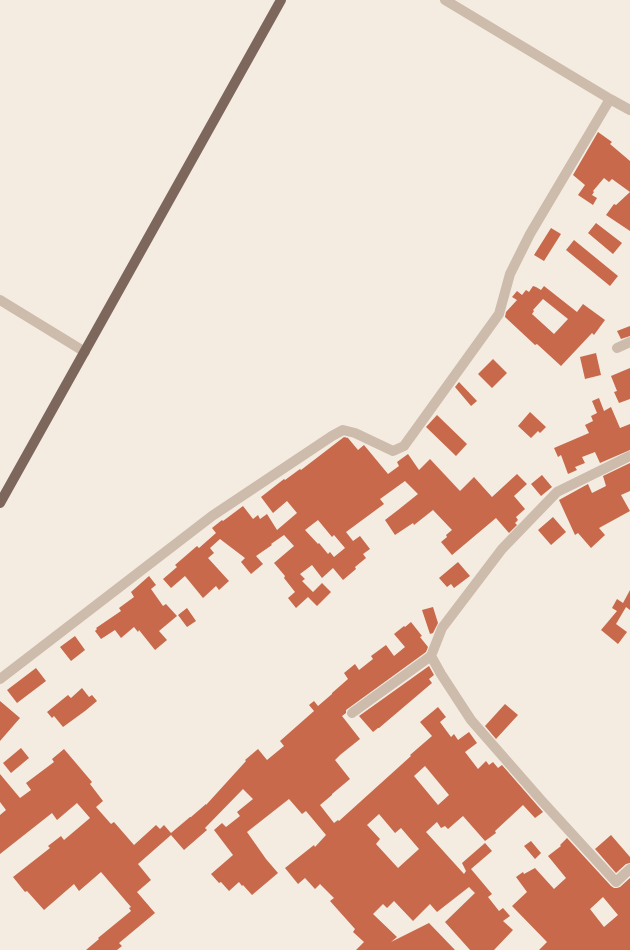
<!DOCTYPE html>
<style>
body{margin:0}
canvas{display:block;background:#f4ebe1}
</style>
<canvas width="630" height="950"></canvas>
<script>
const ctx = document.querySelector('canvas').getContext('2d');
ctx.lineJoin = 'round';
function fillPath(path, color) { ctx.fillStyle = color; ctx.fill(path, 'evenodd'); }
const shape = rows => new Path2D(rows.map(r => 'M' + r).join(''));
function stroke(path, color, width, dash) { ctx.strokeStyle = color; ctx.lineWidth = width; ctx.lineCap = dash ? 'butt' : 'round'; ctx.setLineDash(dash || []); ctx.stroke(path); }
const building = shape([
 [598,132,612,142,610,144,630,161,630,231,606,215,614,204,616,205,630,192,612,179,609,182,604,178,593,191,594,192,592,195,597,198,593,205,578,195,585,185,573,175],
 [596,223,622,243,613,254,588,233],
 [551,228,561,234,544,261,534,255],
 [574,240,618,276,610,286,566,250],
 [533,286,536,287,541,290,544,286,577,312,583,304,605,320,594,335,592,333,561,366,537,344,535,345,505,317,506,312,517,300,512,297,517,291,522,295,526,290,529,292],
 [543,299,568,319,554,334,532,314,534,311,533,310],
 [630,326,630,336,621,339,617,331],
 [596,353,601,375,585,379,580,357],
 [493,359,507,373,492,388,478,374],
 [630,368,630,399,619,403,614,392,617,391,611,376],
 [459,382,477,401,471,406,455,387],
 [599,398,604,411,611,407,620,428,630,424,630,450,600,463,595,452,582,457,585,463,575,467,577,470,568,474,561,455,558,457,554,448,589,433,585,425,593,421,591,416,597,413,592,401],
 [530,412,546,427,540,433,538,431,531,438,518,426],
 [437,415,467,444,456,456,426,427],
 [344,437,348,438,358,450,364,445,388,474,399,466,397,462,408,454,419,470,430,459,460,491,474,477,492,497,517,474,527,484,514,496,525,509,516,517,518,520,515,523,517,525,509,533,496,518,452,555,441,542,447,537,446,535,452,530,433,510,414,525,413,523,395,535,385,520,398,510,418,494,405,481,380,499,384,504,346,532,353,541,360,536,370,549,363,554,366,558,355,567,356,569,343,580,333,568,322,578,312,565,300,574,305,579,302,581,313,592,322,583,331,592,317,606,308,597,296,608,288,598,295,592,284,578,285,576,274,563,294,546,284,535,271,544,272,545,256,556,263,564,251,574,241,562,245,558,220,539,210,548,214,553,208,558,229,581,219,590,216,586,203,598,185,576,171,588,163,579,177,567,175,565,197,546,199,548,216,533,212,528,222,520,223,521,243,506,253,519,258,515,260,519,267,514,277,530,297,513,287,501,273,513,261,497,284,479,285,480,300,469,301,470],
 [318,520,332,537,334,535,345,548,334,557,330,552,328,554,319,543,318,544,305,530],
 [630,463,630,491,621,495,630,511,599,528,605,535,591,548,578,533,575,535,559,500,588,484,592,493,606,486,603,476],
 [542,475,552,487,541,496,531,484],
 [553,517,566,532,551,545,538,530],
 [458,562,470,576,454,588,451,584,447,587,439,578],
 [149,576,156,585,151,589,163,606,166,604,177,616,159,631,167,640,155,650,139,630,138,632,134,627,121,638,115,630,101,639,95,631,97,629,96,628,121,611,119,608,134,597,131,592],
 [630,590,630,610,626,607,616,624,627,632,618,644,601,630,617,611,612,608,617,599,623,603],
 [433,607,438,623,433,633,430,634,422,610],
 [187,608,196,621,187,627,178,615],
 [411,622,422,636,420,637,428,647,426,652,346,710,346,713,342,716,360,739,340,755,335,760,350,779,332,794,332,795,320,805,334,823,338,820,339,821,411,756,410,755,432,736,420,722,438,707,446,717,440,722,451,737,454,734,458,740,469,732,477,743,465,752,478,769,486,761,489,765,493,762,498,768,502,765,543,812,535,818,523,805,495,831,496,833,485,841,463,816,448,829,445,826,441,828,437,822,426,832,464,874,466,871,462,863,485,843,492,851,471,869,492,894,488,897,499,911,503,908,510,916,503,921,513,930,494,950,470,950,445,922,475,893,469,887,437,912,430,904,413,921,394,901,387,908,383,904,373,914,397,937,391,942,429,923,455,950,356,950,364,942,353,932,355,929,330,901,334,898,320,884,315,889,305,878,298,884,285,868,314,845,315,847,326,835,306,811,302,814,289,799,247,832,266,859,278,873,252,895,243,885,242,886,239,882,229,891,221,882,219,883,211,874,233,855,214,830,222,823,226,827,240,816,237,812,253,799,243,789,205,828,207,830,184,850,171,835,138,864,151,880,137,892,155,913,119,943,122,946,117,950,86,950,99,939,98,938,131,911,129,908,131,907,101,872,79,891,74,884,44,910,27,891,25,892,13,877,50,848,48,846,61,836,64,840,90,818,77,803,57,820,52,813,0,854,0,815,6,810,0,802,0,774,20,798,31,790,26,783,54,762,52,759,64,749,92,782,90,784,103,801,96,807,111,824,114,822,134,845,156,825,160,829,164,825,171,833,190,817,191,817,206,804,206,805,246,761,245,760,258,749,267,760,284,746,280,741,314,711,309,705,314,701,318,706,332,694,332,693,348,679,344,673,355,664,359,670,373,659,371,656,386,645,394,656,405,647,394,634,404,626,405,627],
 [425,766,449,795,438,805,414,776],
 [379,814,395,833,401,828,419,849,398,868,376,844,380,839,367,825],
 [75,636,85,650,71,661,60,647],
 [429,666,434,675,429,679,432,683,379,728,378,728,373,732,359,716],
 [36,668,46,681,17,703,7,690],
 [82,688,89,697,92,695,97,701,85,711,63,727,54,716,52,718,47,712,68,695,71,698],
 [0,701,20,718,0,741],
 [505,704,518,715,496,739,485,726],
 [21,748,29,758,11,773,3,763],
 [611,835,630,857,630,863,626,864,616,873,595,849],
 [567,838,611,886,614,888,617,888,620,887,630,878,630,950,539,950,547,942,512,906,527,892,516,877,523,872,524,874,535,868,554,889,566,878,548,856,561,846,560,845],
 [603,897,618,915,604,927,590,909],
 [531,841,541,853,535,859,524,846]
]);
const minor = shape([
 [445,0,610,99,630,110],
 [0,300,85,352],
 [617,348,630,342],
 [431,656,441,674,471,720,541,800,616,882,630,869],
 [0,679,212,516,332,436,343,430,355,433,393,451,404,446,499,314,510,274,530,234,610,99],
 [352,713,431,656,442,628,502,549,557,492,630,456]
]);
const major = shape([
 [0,503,281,0]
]);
fillPath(building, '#c8694b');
stroke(minor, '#cdbbac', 10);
stroke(major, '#7d675c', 10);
</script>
